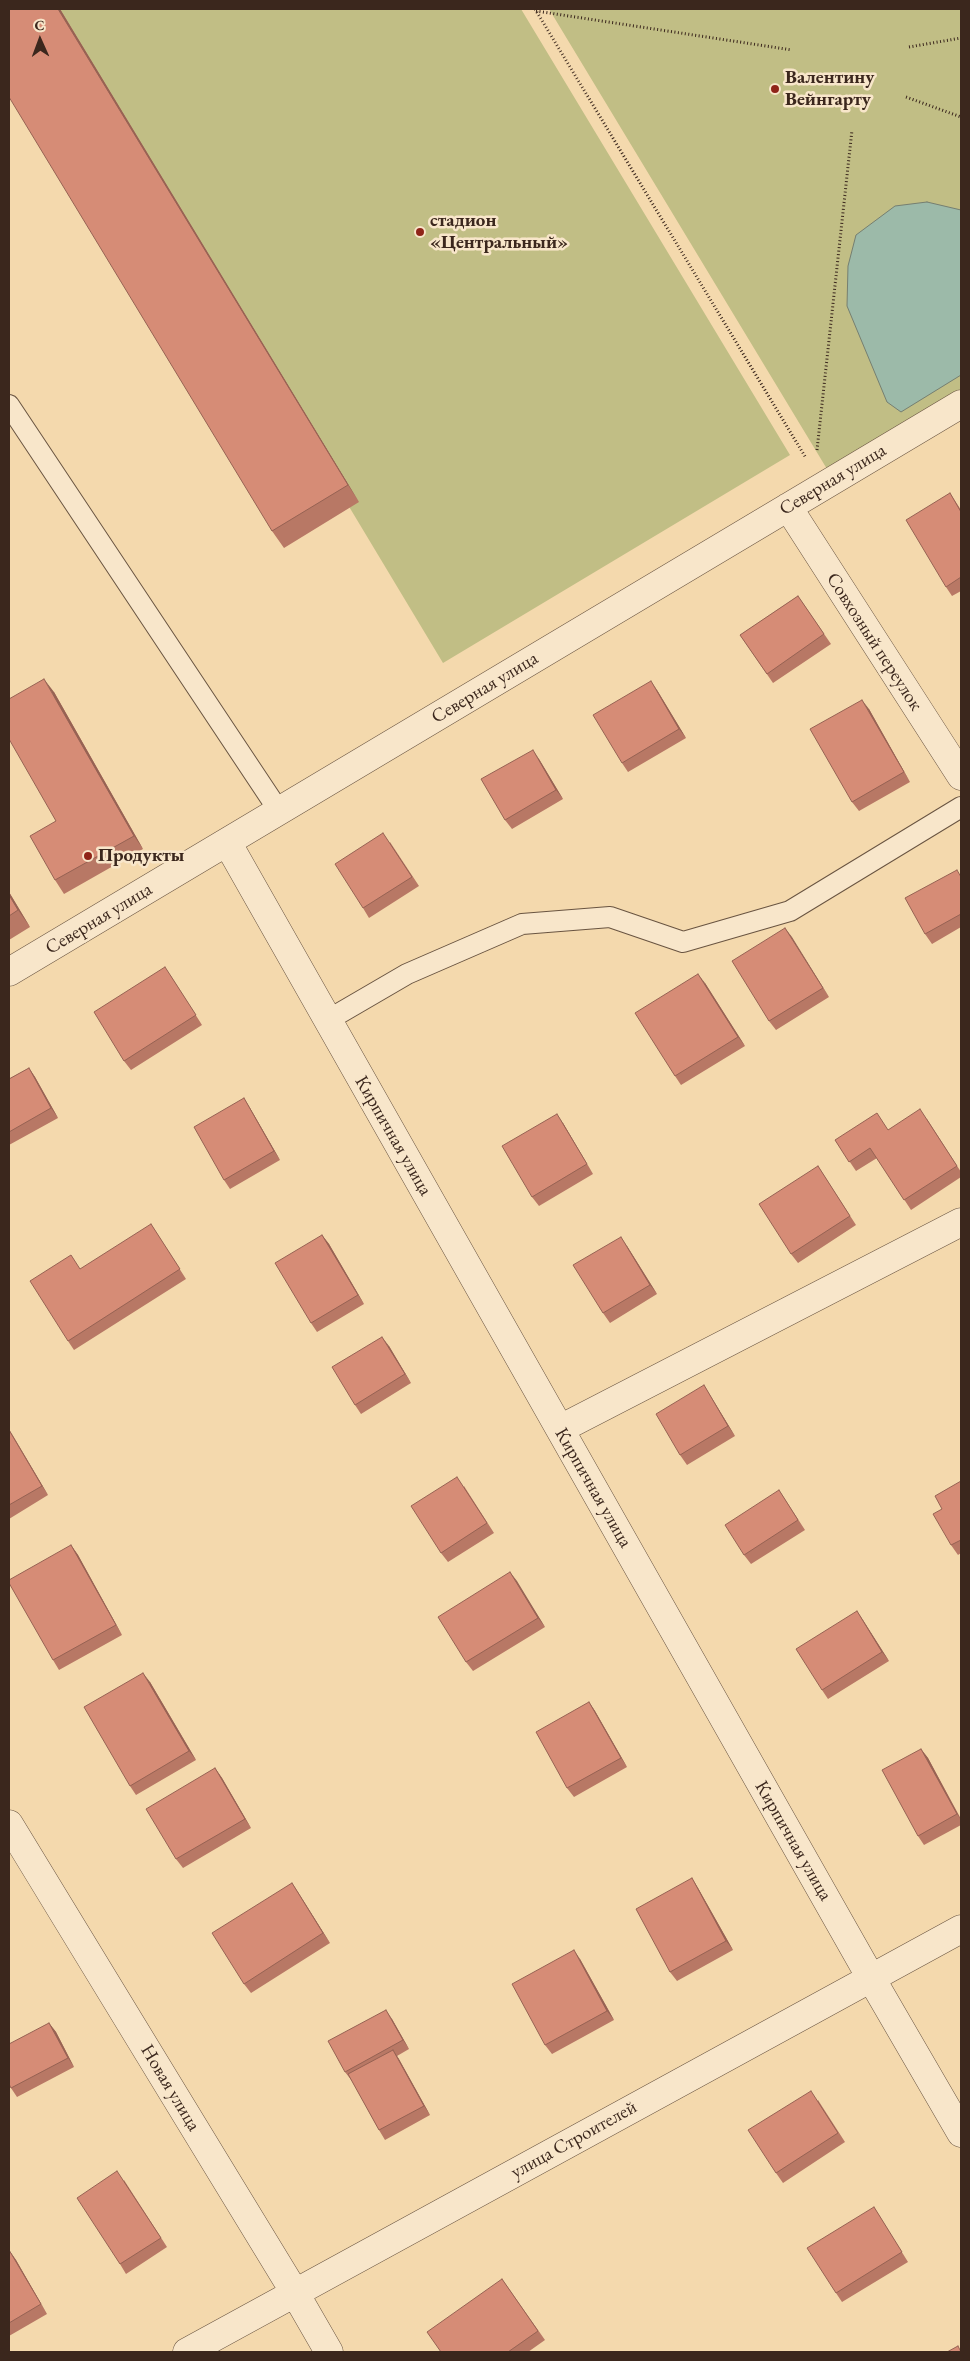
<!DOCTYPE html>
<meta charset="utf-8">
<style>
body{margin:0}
#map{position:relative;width:970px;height:2361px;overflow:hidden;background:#f4d9ad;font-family:"EB Garamond",serif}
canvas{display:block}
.frame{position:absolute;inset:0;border:10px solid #3b271d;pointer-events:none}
.north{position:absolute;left:15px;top:15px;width:50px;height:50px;-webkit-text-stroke:4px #f8e6ca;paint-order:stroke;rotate:358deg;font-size:14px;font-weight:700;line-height:20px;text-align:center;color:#3b271d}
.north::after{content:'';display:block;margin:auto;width:18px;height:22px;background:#3b271d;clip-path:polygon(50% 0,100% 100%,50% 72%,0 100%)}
</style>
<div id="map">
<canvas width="970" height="2361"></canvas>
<div class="frame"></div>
<div class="north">С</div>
</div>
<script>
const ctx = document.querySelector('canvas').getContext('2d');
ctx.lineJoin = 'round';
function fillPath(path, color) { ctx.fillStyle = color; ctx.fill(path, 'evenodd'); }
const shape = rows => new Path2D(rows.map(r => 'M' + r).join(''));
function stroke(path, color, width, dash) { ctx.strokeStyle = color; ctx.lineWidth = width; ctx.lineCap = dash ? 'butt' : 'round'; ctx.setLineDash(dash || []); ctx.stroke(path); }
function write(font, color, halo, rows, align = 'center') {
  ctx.font = font + ' "EB Garamond",serif'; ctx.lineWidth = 5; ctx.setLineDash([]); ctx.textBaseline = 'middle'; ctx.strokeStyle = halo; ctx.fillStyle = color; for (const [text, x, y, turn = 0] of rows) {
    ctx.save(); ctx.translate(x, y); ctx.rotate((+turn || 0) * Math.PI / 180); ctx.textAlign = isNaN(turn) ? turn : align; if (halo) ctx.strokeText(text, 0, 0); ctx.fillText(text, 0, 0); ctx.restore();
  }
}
const green = shape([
 [50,9,521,9,790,455,443,663],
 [549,9,961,9,961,389,827,469]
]);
const water = shape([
 [927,202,961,210,961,375,901,412,887,402,847,306,848,266,856,235,895,206,927,202]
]);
const path = shape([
 [535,9,806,458],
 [536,11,792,50],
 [909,47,961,38],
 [906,97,961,117],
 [817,450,852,130]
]);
const service = shape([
 [9,405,279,811],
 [328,1020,407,974,522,924,610,917,683,942,790,911,961,807]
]);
const minor = shape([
 [788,507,961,776],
 [227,842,871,1978,961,2133],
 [9,972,961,404],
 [560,1429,961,1222]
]);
const tertiary = shape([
 [9,1824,295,2293,329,2352],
 [187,2352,961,1929]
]);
const wall = shape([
 [9,9,60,9,359,502,284,548,272,531],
 [950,493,961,510,961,591,952,596,946,587],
 [798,596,831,644,773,683,740,635],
 [657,690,686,738,628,772,622,763],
 [54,692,143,849,64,894,55,880,56,821],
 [869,709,910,782,859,811,852,802],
 [539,759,563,799,512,829,505,820],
 [390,842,419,886,369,918,363,908],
 [961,875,961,927,932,944,925,934],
 [9,892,30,927,9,940],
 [785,928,829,997,776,1030,769,1021],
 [171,976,202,1025,131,1070,124,1061],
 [705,983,745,1046,681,1085,675,1076],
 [29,1068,35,1077,58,1118,9,1145,9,1079],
 [244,1098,250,1108,280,1160,230,1189,224,1180],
 [927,1119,961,1172,961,1177,911,1210,877,1158,856,1171,835,1140,888,1130],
 [563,1123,593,1174,539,1206,532,1197],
 [818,1166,856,1225,798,1263,791,1254],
 [151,1224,186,1279,74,1350,68,1341],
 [322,1235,329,1244,364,1304,317,1332,311,1323],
 [627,1246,657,1294,610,1323,603,1313],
 [389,1346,411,1383,361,1414,355,1405],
 [704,1385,710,1395,735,1436,687,1465,680,1455],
 [9,1429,48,1495,9,1519],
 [961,1481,961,1553,958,1555,951,1545],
 [464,1486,494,1533,448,1562,441,1553],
 [779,1490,805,1530,751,1564,744,1555],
 [71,1545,78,1555,122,1635,59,1670,53,1660],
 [510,1572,545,1627,473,1671,466,1662],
 [857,1611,889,1661,828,1699,822,1690],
 [150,1682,196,1760,136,1795,130,1786],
 [589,1702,595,1711,627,1767,574,1797,567,1788],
 [921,1749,928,1758,961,1819,961,1825,924,1845,918,1836],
 [215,1768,222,1778,251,1828,183,1868,176,1859],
 [692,1878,698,1888,733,1950,677,1981,670,1972],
 [292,1883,330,1943,251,1993,244,1984],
 [580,1959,614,2020,552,2054,545,2045],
 [392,2019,409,2049,397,2056,430,2115,385,2140,379,2130,352,2081,345,2072],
 [49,2023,56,2032,74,2067,17,2097,11,2088],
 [818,2100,845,2142,783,2183,776,2173],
 [124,2180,167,2247,126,2274,120,2264],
 [874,2207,908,2262,842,2302,836,2293],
 [9,2250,16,2260,47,2314,9,2336],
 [502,2279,545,2340,528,2352,441,2352]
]);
const shadedWall = shape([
 [58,9,60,9,359,502,348,485],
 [44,679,54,692,143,849,134,836],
 [651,681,657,690,686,738,679,729],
 [862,700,869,709,910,782,904,772],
 [533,750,539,759,563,799,556,790],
 [9,892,30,927,18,910,9,895],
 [785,928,792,937,829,997,823,988],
 [698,974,705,983,745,1046,738,1037],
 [29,1068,35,1077,58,1118,51,1108],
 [244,1098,250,1108,280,1160,274,1151],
 [557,1114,563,1123,593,1174],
 [322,1235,329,1244,364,1304,358,1295],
 [621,1237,627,1246,657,1294,650,1285],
 [382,1337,389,1346,411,1383,405,1374],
 [704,1385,710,1395,735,1436,728,1426],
 [9,1429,12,1434,48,1495,42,1486],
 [71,1545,78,1555,122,1635,116,1625],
 [510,1572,517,1581,545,1627,538,1618],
 [857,1611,863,1620,889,1661,882,1652],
 [143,1673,150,1682,196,1760,189,1751],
 [589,1702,595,1711,627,1767,621,1758],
 [921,1749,928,1758,961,1820,957,1814],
 [215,1768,222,1778,251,1828,245,1819],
 [692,1878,698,1888,733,1950,726,1941],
 [292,1883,298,1892,330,1943,323,1933],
 [574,1950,580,1959,614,2020,607,2011],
 [386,2010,392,2019,409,2049,403,2040],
 [49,2023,56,2032,74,2067,68,2058],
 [393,2050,399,2059,430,2115,424,2106],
 [9,2250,16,2260,47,2314,41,2304]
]);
const building = shape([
 [9,9,58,9,348,485,272,531,9,97,9,9],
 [950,493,961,512,961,577,946,587,906,520,950,493],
 [798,596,824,634,767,674,740,635,798,596],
 [44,679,134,836,55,880,30,836,56,821,9,739,9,699,44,679],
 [651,681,679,729,622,763,593,715,651,681],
 [862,700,904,772,852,802,810,729,862,700],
 [533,750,556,790,505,820,481,779,533,750],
 [383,833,412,877,363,908,335,864,383,833],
 [957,870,961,877,961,914,925,934,905,898,957,870],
 [9,895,18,910,9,916,9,895],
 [785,928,823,988,769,1021,732,961,785,928],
 [165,967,196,1015,124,1061,94,1012,165,967],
 [698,974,738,1037,675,1076,635,1013,698,974],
 [29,1068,51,1108,9,1132,9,1079,29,1068],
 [244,1098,274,1151,224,1180,194,1127,244,1098],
 [920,1109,957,1166,904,1200,870,1148,849,1162,835,1140,877,1113,888,1130,920,1109],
 [557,1114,587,1164,532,1197,502,1146,557,1114],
 [818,1166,850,1216,791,1254,759,1204,818,1166],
 [151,1224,180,1269,68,1341,30,1281,71,1255,80,1269,151,1224],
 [322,1235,358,1295,311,1323,275,1263,322,1235],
 [621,1237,650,1285,603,1313,573,1265,621,1237],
 [382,1337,405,1374,355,1405,332,1367,382,1337],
 [704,1385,728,1426,680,1455,656,1414,704,1385],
 [9,1430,42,1486,9,1505,9,1430],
 [457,1477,487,1523,441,1553,411,1506,457,1477],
 [961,1481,961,1540,951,1545,933,1514,942,1509,935,1496,961,1481],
 [779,1490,798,1520,744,1555,725,1525,779,1490],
 [71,1545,116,1625,53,1660,9,1583,9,1580,71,1545],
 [510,1572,538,1618,466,1662,438,1617,510,1572],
 [857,1611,882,1652,822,1690,796,1649,857,1611],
 [143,1673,189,1751,130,1786,84,1707,143,1673],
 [589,1702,621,1758,567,1788,536,1732,589,1702],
 [921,1749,957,1814,918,1836,882,1770,921,1749],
 [215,1768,245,1819,176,1859,146,1809,215,1768],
 [692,1878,726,1941,670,1972,636,1909,692,1878],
 [292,1883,323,1933,244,1984,212,1933,292,1883],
 [574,1950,607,2011,545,2045,512,1984,574,1950],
 [386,2010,403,2040,345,2072,328,2041,386,2010],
 [49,2023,68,2058,11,2088,9,2084,9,2044,49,2023],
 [393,2050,424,2106,379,2130,348,2074,393,2050],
 [811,2091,838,2133,776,2173,748,2130,811,2091],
 [117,2171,161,2238,120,2264,77,2198,117,2171],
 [874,2207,902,2252,836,2293,807,2248,874,2207],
 [9,2250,41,2304,9,2323,9,2250],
 [502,2279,538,2331,508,2352,441,2352,427,2332,502,2279],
 [958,2346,961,2352,947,2352,958,2346]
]);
const markers = [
 [775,89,5,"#8f2418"],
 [420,232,5,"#8f2418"],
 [88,856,5,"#8f2418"]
];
const poiNames = [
 ["Валентину",785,78],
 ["Вейнгарту",785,100],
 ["стадион",430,221],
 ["«Центральный»",430,243],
 ["Продукты",98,856]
];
const streetNames = [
 ["Северная улица",833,480,-31],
 ["Совхозный переулок",874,642,57],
 ["Северная улица",485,688,-31],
 ["Северная улица",99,919,-31],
 ["Кирпичная улица",393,1136,60],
 ["Кирпичная улица",593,1488,60],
 ["Кирпичная улица",793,1841,60],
 ["Новая улица",170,2088,59],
 ["улица Строителей",574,2140,-29]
];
fillPath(green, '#c1be85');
fillPath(water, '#9cbaa9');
stroke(water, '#757f71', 1);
stroke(service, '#695441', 22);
stroke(minor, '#695441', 29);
stroke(tertiary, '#695441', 29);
stroke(path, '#3b271d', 3, [1, 2.5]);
stroke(service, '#f8e6ca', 20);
stroke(minor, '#f8e6ca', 28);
stroke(tertiary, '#f8e6ca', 28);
fillPath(wall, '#b87865');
fillPath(shadedWall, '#966253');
fillPath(building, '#d68c76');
stroke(building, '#966253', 1);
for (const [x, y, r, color] of markers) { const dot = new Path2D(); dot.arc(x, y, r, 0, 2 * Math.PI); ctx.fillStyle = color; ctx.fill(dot); stroke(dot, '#f8e6ca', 2); }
write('bold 19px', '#3b271d', '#f8e6ca', poiNames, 'left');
write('19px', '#3b271d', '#f8e6ca', streetNames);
</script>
